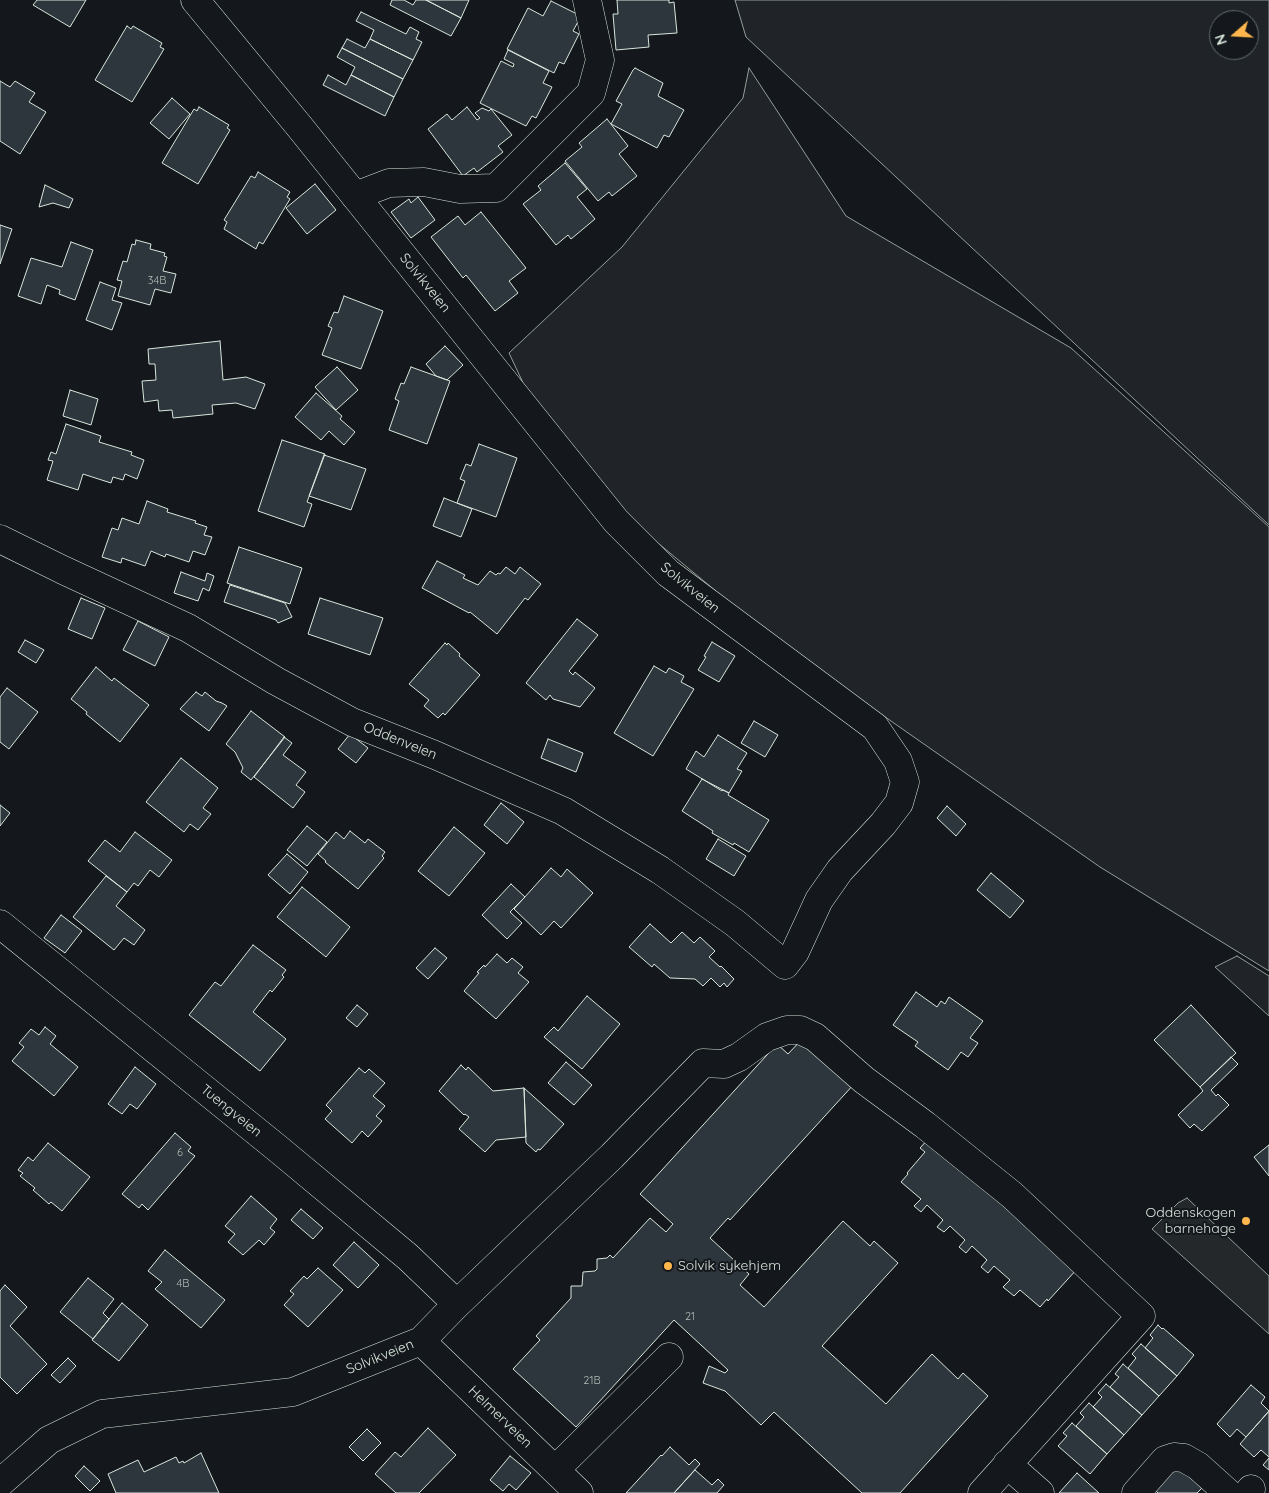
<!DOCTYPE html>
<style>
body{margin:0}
#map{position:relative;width:1269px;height:1493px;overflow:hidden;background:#14181c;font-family:Quicksand,sans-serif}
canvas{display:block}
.north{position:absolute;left:1209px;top:10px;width:50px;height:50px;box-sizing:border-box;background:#14181c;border:1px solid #626a69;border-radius:50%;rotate:251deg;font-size:14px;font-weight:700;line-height:20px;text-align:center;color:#d8e6dc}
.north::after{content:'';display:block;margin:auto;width:18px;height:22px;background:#ffb74d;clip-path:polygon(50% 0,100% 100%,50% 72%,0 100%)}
</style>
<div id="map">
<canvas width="1269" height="1493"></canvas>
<div class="north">N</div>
</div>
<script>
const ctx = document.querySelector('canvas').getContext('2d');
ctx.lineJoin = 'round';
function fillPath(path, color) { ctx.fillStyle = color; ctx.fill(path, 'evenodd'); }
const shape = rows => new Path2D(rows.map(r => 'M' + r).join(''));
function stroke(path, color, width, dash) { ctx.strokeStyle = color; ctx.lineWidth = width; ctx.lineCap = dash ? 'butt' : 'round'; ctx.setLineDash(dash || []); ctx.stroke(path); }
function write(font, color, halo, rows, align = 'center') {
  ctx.font = font + ' Quicksand,sans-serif'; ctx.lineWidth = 4; ctx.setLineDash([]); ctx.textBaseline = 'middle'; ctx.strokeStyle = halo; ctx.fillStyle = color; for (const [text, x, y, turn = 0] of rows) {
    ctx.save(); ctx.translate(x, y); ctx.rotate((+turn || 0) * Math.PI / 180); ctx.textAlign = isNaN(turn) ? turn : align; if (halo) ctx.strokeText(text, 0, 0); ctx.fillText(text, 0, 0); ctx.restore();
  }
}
const green = shape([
 [735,0,1269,0,1269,525,746,37,735,0],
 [1219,20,1249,20,1249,50,1219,50,1219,20],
 [749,68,846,216,1071,348,1269,527,1269,971,1100,867,775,640,618,510,525,387,509,353,622,247,743,98,749,68],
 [1237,956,1269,976,1269,1016,1215,967,1237,956]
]);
const parking = shape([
 [1187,1198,1269,1276,1269,1334,1152,1229,1178,1203,1187,1198]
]);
const building = shape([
 [37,0,86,0,70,27,33,5,37,0],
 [392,0,404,0,413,5,416,0,426,0,461,18,451,36,390,5,392,0],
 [426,0,469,0,461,18,426,0],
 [617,0,669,0,669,3,674,2,677,33,648,35,649,47,616,50,613,14,618,14,617,0],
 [551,1,581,16,573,31,579,34,564,64,559,62,554,73,507,49,528,8,543,16,551,1],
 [361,12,406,34,410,27,419,32,416,39,422,42,413,60,370,39,374,30,356,21,361,12],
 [127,26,131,29,133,26,162,43,160,47,164,49,132,102,95,80,127,26],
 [347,39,365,48,370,39,413,60,403,79,342,48,347,39],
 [342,48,403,79,394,97,351,75,355,67,337,57,342,48],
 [508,50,549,71,543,83,552,87,536,118,532,116,526,126,480,103,501,61,513,67,514,64,504,59,508,50],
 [635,68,663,83,658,96,684,110,669,137,664,135,657,148,611,124,622,104,616,101,633,70,635,68],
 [328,75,346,85,351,75,394,97,385,116,323,85,328,75],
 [0,81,10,87,15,81,35,93,29,102,46,112,20,154,0,141,0,81],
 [172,98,190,114,169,139,150,123,172,98],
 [199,107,229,125,227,128,230,130,198,184,162,163,194,109,197,111,199,107],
 [467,107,477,120,480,118,475,113,482,108,489,111,491,109,512,135,498,146,503,152,477,172,474,168,463,176,428,129,447,114,452,120,467,107],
 [607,119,628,146,619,154,637,176,612,196,609,192,598,201,565,161,582,147,579,143,607,119],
 [565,163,587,189,577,197,595,219,571,239,568,235,556,245,523,204,541,190,538,186,565,163],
 [258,172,290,192,287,197,290,199,263,244,259,242,256,249,224,229,227,222,224,220,251,176,255,178,258,172],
 [315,184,336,210,307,234,286,208,315,184],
 [45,185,73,199,69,208,53,203,39,207,45,185],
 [418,197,435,220,411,238,391,212,409,199,411,203,418,197],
 [481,212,526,268,509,281,518,293,495,311,466,275,463,278,431,237,458,216,465,225,481,212],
 [0,225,12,229,0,264,0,225],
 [136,240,151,244,150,249,165,253,164,256,167,257,163,271,176,274,171,293,155,289,150,305,118,296,122,281,117,280,123,261,127,262,132,244,135,245,136,240],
 [71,242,93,250,75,300,59,294,60,290,47,285,41,304,18,296,31,258,62,267,71,242],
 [100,282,116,288,112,300,122,303,112,330,86,320,100,282],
 [344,296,383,311,361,369,322,355,332,328,328,326,334,312,338,313,344,296],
 [220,341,223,380,246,377,265,384,255,409,236,403,212,405,213,414,173,418,172,410,159,411,158,400,144,402,142,381,156,380,155,364,149,364,148,349,220,341],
 [445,346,463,365,447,380,436,376,426,364,445,346],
 [337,367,358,390,336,410,315,387,337,367],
 [411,367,450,381,427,444,389,430,399,401,395,399,401,383,404,384,411,367],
 [70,390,98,399,91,425,63,416,70,390],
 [316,393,342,416,340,419,355,432,344,445,329,431,321,440,295,417,316,393],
 [66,424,101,436,99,442,132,452,131,455,144,460,137,479,125,474,123,480,113,477,111,483,83,474,78,490,47,480,53,461,48,460,51,452,56,454,66,424],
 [282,440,325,454,307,502,312,504,304,527,258,511,282,440],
 [479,444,517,458,496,517,457,503,465,481,460,479,466,464,471,466,479,444],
 [324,455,366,469,351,510,309,496,324,455],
 [444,498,472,509,461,537,433,526,444,498],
 [147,501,168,509,167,512,196,521,195,523,207,527,204,535,212,537,205,555,193,551,189,562,166,554,165,557,151,551,145,566,122,558,121,563,102,557,112,528,118,530,122,518,139,524,147,501],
 [239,547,302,568,290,604,227,583,239,547],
 [437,561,465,575,463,578,478,585,490,571,496,575,498,573,500,574,506,567,515,574,520,567,541,584,528,600,525,598,497,634,470,612,469,613,422,588,437,561],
 [181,572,205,581,207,573,214,576,209,591,203,588,198,601,174,593,181,572],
 [230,585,285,603,292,617,278,623,276,620,224,602,230,585],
 [81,598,105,608,92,639,68,629,81,598],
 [320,598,383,618,370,655,308,634,320,598],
 [577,619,598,635,569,671,573,675,575,672,595,688,580,707,553,699,550,695,546,700,526,683,577,619],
 [138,621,169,637,155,666,123,650,138,621],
 [25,640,44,650,36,663,18,652,25,640],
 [712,642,735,656,719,682,698,670,706,657,704,656,712,642],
 [445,643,447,645,448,643,460,654,459,656,480,675,445,715,443,713,438,718,424,706,429,700,409,684,445,643],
 [654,666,666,673,669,668,684,676,681,682,694,689,653,756,614,733,654,666],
 [96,667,112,681,114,678,149,705,120,742,86,714,87,712,71,699,96,667],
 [7,688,38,712,9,749,0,742,0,697,7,688],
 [196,692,202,696,205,692,216,701,222,703,227,706,209,731,180,709,196,692],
 [251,711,285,737,251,780,241,772,243,768,235,752,226,744,251,711],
 [754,721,778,735,765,757,741,743,754,721],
 [350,734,368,748,356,763,338,749,350,734],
 [718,735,747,753,737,769,742,771,729,793,723,790,722,791,686,769,696,751,704,757,718,735],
 [284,737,292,743,283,755,306,772,296,785,305,792,293,808,254,777,284,737],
 [548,739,583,753,576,772,541,758,548,739],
 [181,758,218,788,203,808,211,814,198,830,190,824,184,832,146,802,181,758],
 [702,779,729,793,728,795,769,820,749,852,734,843,733,845,712,833,713,831,682,811,702,779],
 [501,803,524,822,507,844,484,825,501,803],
 [0,805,10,813,0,826,0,805],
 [947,806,966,824,956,836,937,818,947,806],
 [307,826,327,842,307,866,287,850,307,826],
 [454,827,485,853,449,896,418,871,454,827],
 [350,831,365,843,368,839,385,852,382,856,384,858,358,889,325,862,326,861,318,854,336,832,344,839,350,831],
 [135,832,172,860,159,877,150,870,138,886,134,883,127,892,88,861,105,840,120,852,135,832],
 [718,839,746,856,734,876,706,859,718,839],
 [287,854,308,872,290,894,268,875,287,854],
 [551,868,561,877,567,869,593,893,561,928,554,921,541,935,514,909,551,868],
 [991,873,1024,901,1010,918,977,890,991,873],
 [106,876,127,892,116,906,145,930,134,945,124,938,114,950,73,917,106,876],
 [511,884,525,897,510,912,522,923,507,939,482,915,511,884],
 [302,887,350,927,326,957,277,917,302,887],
 [61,915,82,931,65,953,44,938,61,915],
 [650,924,671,943,682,932,694,943,700,937,715,951,709,957,720,967,721,966,734,979,727,987,724,983,720,987,711,978,703,986,695,979,670,978,654,964,652,967,629,947,650,924],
 [253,945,286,970,282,975,284,977,272,992,270,990,253,1012,286,1039,260,1071,189,1015,215,982,221,986,253,945],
 [435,948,447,958,428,979,416,968,435,948],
 [497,954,507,963,512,958,523,967,518,973,529,982,496,1019,464,991,479,973,477,972,484,965,485,967,497,954],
 [916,992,937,1007,941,1001,945,1004,949,997,983,1021,970,1038,978,1043,968,1057,961,1052,948,1070,915,1046,918,1042,893,1025,916,992],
 [587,996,620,1024,582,1069,544,1037,554,1027,558,1031,587,996],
 [357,1005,368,1014,357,1027,346,1018,357,1005],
 [1191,1005,1236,1053,1200,1087,1154,1040,1191,1005],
 [45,1027,56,1036,50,1044,78,1067,54,1096,12,1061,24,1047,19,1043,31,1029,39,1035,45,1027],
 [804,1037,855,1083,730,1220,728,1218,710,1238,749,1274,740,1285,764,1307,843,1221,870,1246,874,1241,898,1263,822,1346,886,1404,932,1354,958,1379,963,1373,988,1396,900,1493,862,1493,774,1412,761,1425,725,1391,703,1383,709,1366,725,1373,728,1370,674,1320,576,1427,513,1369,540,1340,536,1336,571,1298,571,1286,582,1286,583,1272,595,1271,597,1269,597,1259,607,1258,610,1255,613,1258,650,1218,666,1232,673,1224,640,1194,777,1044,788,1054,804,1037],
 [1231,1057,1238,1064,1211,1090,1216,1096,1218,1094,1229,1105,1202,1131,1194,1124,1190,1128,1178,1115,1203,1091,1200,1087,1231,1057],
 [566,1062,592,1085,574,1105,548,1083,566,1062],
 [461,1065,466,1070,468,1067,493,1091,524,1088,526,1137,496,1140,485,1152,459,1129,469,1117,465,1114,464,1115,439,1091,461,1065],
 [135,1067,156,1084,137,1109,130,1104,122,1114,108,1104,135,1067],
 [359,1068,365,1073,369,1069,385,1083,373,1096,385,1106,376,1116,382,1121,368,1137,362,1131,352,1143,325,1119,332,1111,326,1105,359,1068],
 [524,1088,564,1124,540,1150,538,1149,536,1152,526,1143,524,1088],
 [175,1133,191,1147,188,1151,195,1156,148,1210,142,1204,139,1208,122,1194,175,1133],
 [929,1138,1077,1269,1048,1301,1047,1299,1040,1307,1020,1290,1014,1296,1003,1287,1010,1280,994,1266,988,1273,981,1267,987,1260,972,1246,966,1253,959,1247,965,1240,950,1226,944,1232,937,1227,943,1220,927,1205,921,1212,914,1206,921,1199,901,1182,908,1174,907,1173,925,1152,920,1148,929,1138],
 [48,1143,90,1177,62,1211,51,1202,49,1204,33,1190,35,1188,20,1176,23,1173,18,1170,28,1157,33,1161,48,1143],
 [1269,1145,1269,1176,1254,1157,1269,1145],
 [251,1196,277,1219,270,1228,275,1232,264,1245,259,1240,243,1255,228,1242,235,1234,225,1226,251,1196],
 [301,1209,323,1228,313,1239,291,1220,301,1209],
 [354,1242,379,1265,358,1288,333,1265,354,1242],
 [165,1250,225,1300,201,1328,155,1289,162,1282,148,1271,165,1250],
 [318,1268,343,1290,308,1327,284,1305,294,1294,290,1291,304,1276,307,1279,318,1268],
 [88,1278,114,1299,103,1313,109,1319,93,1339,60,1312,88,1278],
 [5,1285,27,1307,10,1326,47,1364,17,1394,0,1377,0,1291,5,1285],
 [122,1303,148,1325,119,1361,92,1340,122,1303],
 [1158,1325,1162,1329,1163,1328,1194,1355,1177,1376,1145,1348,1153,1338,1150,1335,1158,1325],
 [1141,1344,1177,1376,1159,1396,1128,1368,1136,1358,1132,1354,1141,1344],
 [68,1358,76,1366,60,1383,51,1375,68,1358],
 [1123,1364,1159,1396,1142,1415,1110,1387,1119,1377,1115,1374,1123,1364],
 [1106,1384,1142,1415,1124,1435,1093,1407,1102,1397,1098,1393,1106,1384],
 [1251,1385,1265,1397,1261,1403,1269,1411,1246,1437,1237,1429,1230,1437,1217,1424,1251,1385],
 [1089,1403,1124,1435,1107,1454,1076,1426,1084,1417,1080,1413,1089,1403],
 [1269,1411,1269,1457,1261,1450,1254,1457,1240,1444,1269,1411],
 [1072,1423,1107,1454,1090,1474,1058,1446,1067,1436,1063,1433,1072,1423],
 [428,1428,456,1455,419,1493,396,1493,375,1474,395,1452,401,1457,428,1428],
 [367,1429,381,1443,363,1461,349,1447,367,1429],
 [670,1447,689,1465,695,1459,700,1464,674,1493,626,1493,661,1455,662,1456,670,1447],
 [201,1453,219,1493,116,1493,108,1474,138,1460,144,1472,176,1457,179,1463,183,1461,184,1463,201,1453],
 [510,1456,531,1473,516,1490,509,1484,503,1491,490,1480,510,1456],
 [1269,1458,1269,1470,1263,1465,1269,1458],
 [1175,1464,1202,1488,1197,1493,1158,1493,1148,1484,1175,1464],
 [84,1466,100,1481,90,1491,75,1476,84,1466],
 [695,1470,712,1485,718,1479,724,1485,717,1493,674,1493,695,1470],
 [1077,1473,1099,1493,1059,1493,1077,1473]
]);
const minor = shape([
 [355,196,389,183,424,182,460,189,496,188,591,93,600,60,587,0],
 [0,539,63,570,188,628,276,681,352,722,435,755,563,811,660,870,735,923,785,965,795,952,819,900,840,870,883,824,899,803,905,782,898,761,875,727,668,573,616,521,299,126,195,0],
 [0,924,277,1148,408,1257,457,1304],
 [421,1341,579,1493],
 [1007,1464,1040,1493],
 [556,1469,669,1357],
 [0,1483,49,1440,102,1414,293,1392,421,1341,457,1304,612,1156,703,1063,724,1064,739,1057,767,1037,787,1030,800,1030,815,1037,864,1080,925,1125,1012,1195,1141,1316,982,1493],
 [1136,1493,1165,1460,1174,1457,1184,1458,1198,1466,1228,1493],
 [1248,1493,1251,1489]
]);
const markers = [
 [1246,1221,5,"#ffb74d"],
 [668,1266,5,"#ffb74d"]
];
const numberNames = [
 ["34B",157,281],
 ["6",180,1153],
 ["4B",183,1284],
 ["21",690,1317],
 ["21B",592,1381]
];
const streetNames = [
 ["Solvikveien",425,283,51],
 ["Solvikveien",690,588,39],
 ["Oddenveien",400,741,22],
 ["Tuengveien",231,1111,39],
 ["Solvikveien",380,1357,-22],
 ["Helmerveien",500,1417,44]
];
const poiNames = [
 ["Oddenskogen",1236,1213],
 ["barnehage",1236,1229],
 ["Solvik sykehjem",678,1266,"left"]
];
fillPath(green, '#202428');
stroke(green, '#939e99', 1);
fillPath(parking, '#24282b');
stroke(parking, '#939e99', 1);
fillPath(building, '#2c363c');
stroke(building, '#d8e6dc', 1);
stroke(minor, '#d8e6dc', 29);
stroke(minor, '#14181c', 28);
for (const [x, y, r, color] of markers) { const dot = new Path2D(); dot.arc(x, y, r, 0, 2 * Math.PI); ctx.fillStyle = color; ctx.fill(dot); stroke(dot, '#14181c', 2); }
write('11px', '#adbab4', null, numberNames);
write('14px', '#d8e6dc', '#14181c', streetNames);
write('14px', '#d8e6dc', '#14181c', poiNames, 'right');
</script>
